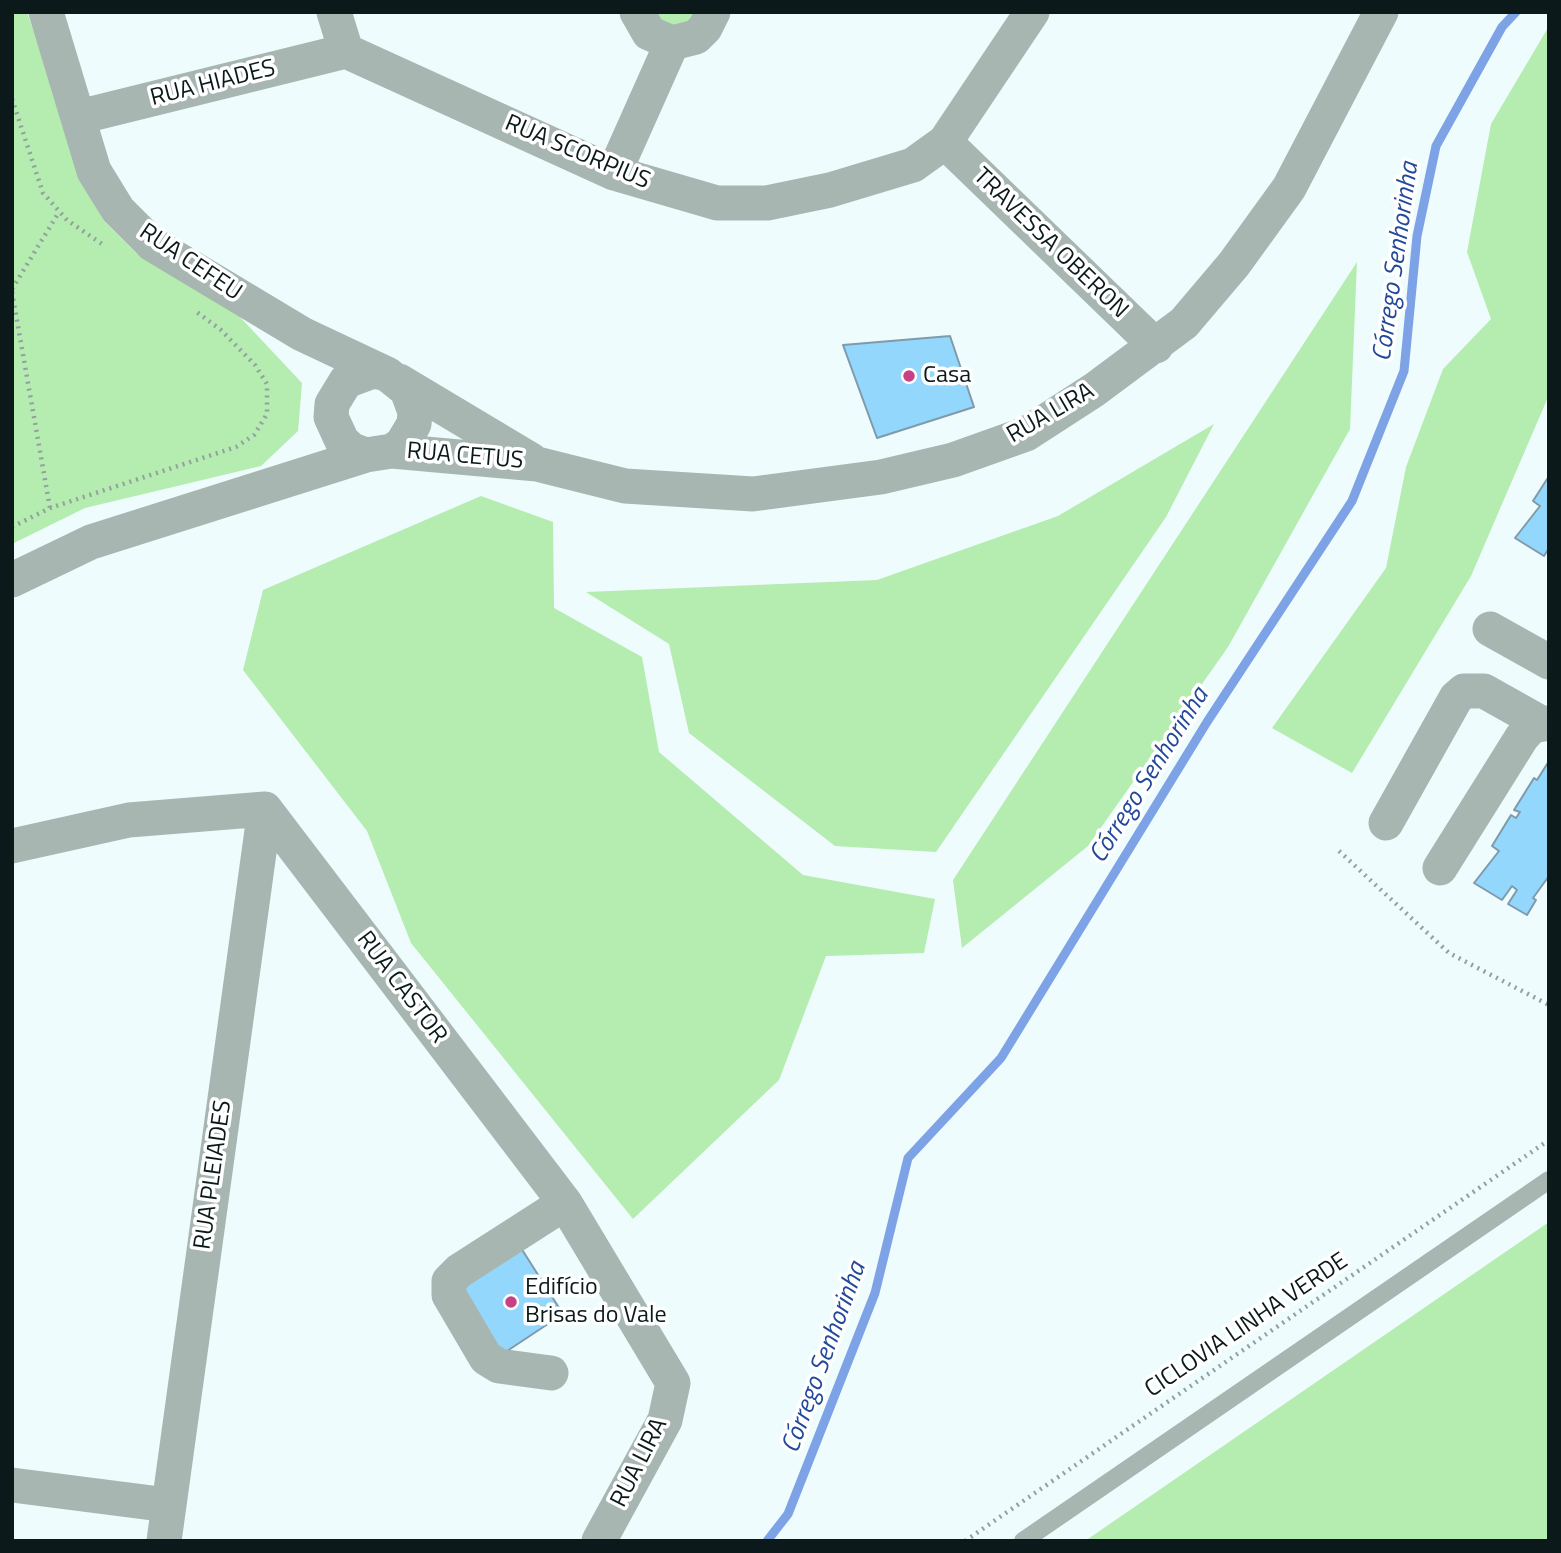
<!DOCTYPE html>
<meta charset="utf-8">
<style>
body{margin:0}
#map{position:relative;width:1561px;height:1553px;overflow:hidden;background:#eefcfd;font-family:"Titillium Web",sans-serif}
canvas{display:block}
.frame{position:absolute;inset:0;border:14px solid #0b191a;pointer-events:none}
</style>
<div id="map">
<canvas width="1561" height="1553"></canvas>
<div class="frame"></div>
</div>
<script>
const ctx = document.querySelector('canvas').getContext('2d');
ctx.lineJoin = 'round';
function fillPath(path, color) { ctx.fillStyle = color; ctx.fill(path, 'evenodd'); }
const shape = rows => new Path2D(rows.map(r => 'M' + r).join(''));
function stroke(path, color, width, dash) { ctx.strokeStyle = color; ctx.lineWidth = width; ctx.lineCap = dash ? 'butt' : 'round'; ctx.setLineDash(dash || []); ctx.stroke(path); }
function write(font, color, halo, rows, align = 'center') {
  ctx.font = font + ' "Titillium Web",sans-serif'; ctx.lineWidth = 7; ctx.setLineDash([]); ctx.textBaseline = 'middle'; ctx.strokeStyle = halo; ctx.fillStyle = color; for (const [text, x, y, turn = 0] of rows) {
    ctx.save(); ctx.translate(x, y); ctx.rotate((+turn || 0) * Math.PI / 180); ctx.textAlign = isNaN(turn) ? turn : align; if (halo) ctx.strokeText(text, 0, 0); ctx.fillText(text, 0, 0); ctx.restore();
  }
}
const green = shape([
 [12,12,27,12,66,124,79,176,104,221,137,254,225,301,302,383,298,431,261,466,85,508,12,544],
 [649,12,699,12,696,20,672,30],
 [1549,26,1549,395,1471,576,1352,773,1272,728,1386,568,1406,467,1443,369,1491,319,1467,252,1491,124],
 [1357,262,1350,429,1228,647,1088,846,962,948,953,880],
 [1214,424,1166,517,936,852,835,846,689,733,669,644,586,592,877,580,1058,516],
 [481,496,553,522,554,608,642,657,659,752,803,875,935,899,924,953,826,956,779,1080,633,1219,411,943,367,831,243,670,263,590],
 [1549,1222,1549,1541,1085,1541]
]);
const stream = shape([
 [767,1541,788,1514,875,1293,908,1158,1001,1058,1207,722,1352,501,1404,371,1417,236,1436,146,1502,27,1516,12]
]);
const building = shape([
 [950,336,974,407,877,438,843,345,950,336],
 [1549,476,1549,548,1544,556,1515,538,1540,506,1533,501,1549,476],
 [1549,761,1549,876,1533,898,1536,900,1527,915,1508,904,1517,890,1512,886,1502,900,1474,883,1499,851,1492,846,1511,815,1516,818,1520,812,1514,810,1534,778,1537,780,1549,761],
 [521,1248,563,1314,501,1355,460,1290,521,1248]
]);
const path = shape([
 [12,99,43,193,67,220,105,246],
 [12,289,59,212],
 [12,292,50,508],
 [12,527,50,508,236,447,254,435,267,414,267,384,255,365,221,330,194,310],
 [1339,851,1449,953,1549,1005],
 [965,1541,1549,1140]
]);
const lane = shape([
 [1023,1541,1549,1180]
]);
const street = shape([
 [46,12,94,171,118,210,152,244,302,334,387,374],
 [334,12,346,51,614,173,717,203,767,203,830,190,913,165,945,142,1032,12],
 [637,12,649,33,672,43,696,37,705,28,713,12],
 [79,117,346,51],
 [945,142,1156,346],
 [614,173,672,43],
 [399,381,531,460],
 [392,451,402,444,414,424,415,412,407,390,387,374,373,371,346,381,332,404,331,417,342,441,352,450,366,455,392,451,537,464,625,486,753,494,881,477,953,460,1026,434,1094,390,1184,323,1234,264,1289,188,1381,12],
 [12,580,91,542,366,455],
 [1490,629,1549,662],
 [1386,823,1456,698,1464,691,1484,691,1541,723],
 [12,846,129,820,265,809,565,1203,673,1383,665,1420,599,1541],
 [1440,868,1522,737,1532,726,1549,723],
 [551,1373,499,1366,486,1358,449,1295,449,1281,459,1271,565,1203],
 [12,1485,168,1505],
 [164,1541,265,809]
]);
const markers = [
 [909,376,7,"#c74184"],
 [511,1302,7,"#c74184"]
];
const streetNames = [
 ["RUA HIADES",213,84,-14],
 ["RUA SCORPIUS",577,153,23],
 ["TRAVESSA OBERON",1050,244,44],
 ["RUA CEFEU",190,263,34],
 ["RUA LIRA",1051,414,-30],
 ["RUA CETUS",465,457,5],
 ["RUA CASTOR",401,988,53],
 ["RUA PLEIADES",214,1175,-82],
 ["CICLOVIA LINHA VERDE",1247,1326,-34],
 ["RUA LIRA",640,1463,-63]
];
const poiNames = [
 ["Casa",923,376],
 ["Edifício",525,1288],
 ["Brisas do Vale",525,1316]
];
const waterNames = [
 ["Córrego Senhorinha",1397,262,-82],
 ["Córrego Senhorinha",1150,776,-58],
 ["Córrego Senhorinha",825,1358,-70]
];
fillPath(green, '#b5ecaf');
stroke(stream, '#7ea2e6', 9);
fillPath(building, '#93d7fc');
stroke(building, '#7f9aaa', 2);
stroke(path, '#92a0a1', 4.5, [2, 5]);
stroke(lane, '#a8b6b1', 18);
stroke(street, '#a8b6b1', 35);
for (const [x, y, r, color] of markers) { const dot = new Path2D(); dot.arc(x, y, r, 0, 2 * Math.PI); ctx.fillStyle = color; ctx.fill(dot); stroke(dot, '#fff', 2.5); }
write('24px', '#0b191a', '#fff', streetNames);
write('24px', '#0b191a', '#fff', poiNames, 'left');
write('italic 26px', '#234999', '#fff', waterNames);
</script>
